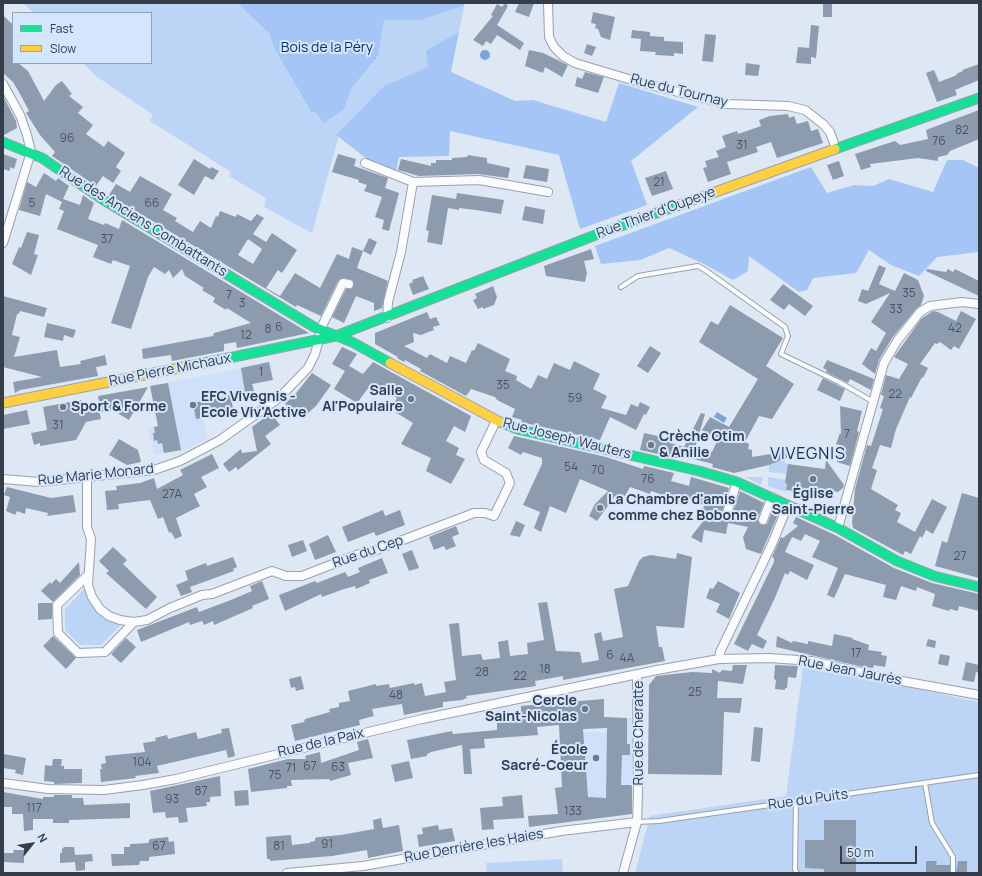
<!DOCTYPE html>
<meta charset="utf-8">
<style>
body{margin:0}
#map{position:relative;width:982px;height:876px;overflow:hidden;background:#dee7f4;font-family:Manrope,sans-serif}
canvas{display:block}
.frame{position:absolute;inset:0;border:4px solid #343d49;pointer-events:none}
.legend{position:absolute;left:12px;top:12px;width:140px;height:52px;box-sizing:border-box;background:#d4e6fe;border:1px solid #94a2b6;margin:0;padding:5px 7px;list-style:none;font-size:12px;color:#343d49}
.legend li{display:flex;align-items:center;gap:8px;height:20px}
.legend b{width:20px;border:1px solid #94a2b6}
.north{position:absolute;left:12px;top:824px;width:40px;height:40px;-webkit-text-stroke:3px #d4e6fe;paint-order:stroke;rotate:60deg;font-size:11px;font-weight:700;line-height:16px;text-align:center;color:#343d49}
.north::after{content:'';display:block;margin:auto;width:14px;height:18px;background:#343d49;clip-path:polygon(50% 0,100% 100%,50% 72%,0 100%)}
.scale{position:absolute;left:840px;top:846px;width:77px;height:18px;box-sizing:border-box;border:2px solid #343d49;border-top:0;padding-left:5px;font-size:12px;line-height:14px;white-space:nowrap;color:#343d49;-webkit-text-stroke:3px #d4e6fe;paint-order:stroke}
</style>
<div id="map">
<canvas width="982" height="876"></canvas>
<div class="frame"></div>
<ul class="legend">
<li><b style="height:5px;background:#16e098"></b>Fast</li>
<li><b style="height:5px;background:#ffcf43"></b>Slow</li>
</ul>
<div class="north">N</div>
<div class="scale">50 m</div>
</div>
<script>
const ctx = document.querySelector('canvas').getContext('2d');
ctx.lineJoin = 'round';
function fillPath(path, color) { ctx.fillStyle = color; ctx.fill(path, 'evenodd'); }
const shape = rows => new Path2D(rows.map(r => 'M' + r).join(''));
function stroke(path, color, width, dash) { ctx.strokeStyle = color; ctx.lineWidth = width; ctx.lineCap = dash ? 'butt' : 'round'; ctx.setLineDash(dash || []); ctx.stroke(path); }
function write(font, color, halo, rows, align = 'center') {
  ctx.font = font + ' Manrope,sans-serif'; ctx.lineWidth = 4; ctx.setLineDash([]); ctx.textBaseline = 'middle'; ctx.strokeStyle = halo; ctx.fillStyle = color; for (const [text, x, y, turn = 0] of rows) {
    ctx.save(); ctx.translate(x, y); ctx.rotate((+turn || 0) * Math.PI / 180); ctx.textAlign = isNaN(turn) ? turn : align; if (halo) ctx.strokeText(text, 0, 0); ctx.fillText(text, 0, 0); ctx.restore();
  }
}
const built = shape([
 [248,367,254,393,231,398,234,412,203,418,207,439,181,452,179,450,154,455,148,428,158,426,150,386],
 [617,718,632,718,632,814,577,821,575,798,583,732,617,732]
]);
const green = shape([
 [23,3,237,3,269,33,274,48,299,92,311,112,315,112,344,109,351,89,378,56,384,20,421,20,464,6,459,32,426,50,429,67,384,86,339,135,312,233,264,207,266,198,229,176,231,172,150,121,153,115,96,76,83,63,151,63,151,13,34,13],
 [785,458,785,463,790,464,787,474,769,472,769,465],
 [746,477,763,477,761,485],
 [768,477,786,480,786,492,768,486],
 [85,588,89,599,114,622,122,624,101,645,80,645,65,630,65,609],
 [803,668,885,682,979,702,979,873,635,873,650,816,786,796],
 [562,859,563,873,487,873,486,863]
]);
const forest = shape([
 [237,3,465,3,464,6,421,20,384,20,378,56,351,89,344,109,324,123,315,112,311,112,274,48,269,33],
 [459,32,451,72,515,101,533,100,606,122,619,83,698,107,631,161,647,205,580,229,559,155,450,131,449,156,399,157,396,171,367,159,336,135,384,86,428,67,426,50],
 [947,160,963,160,979,168,979,252,937,257,919,276,891,265,869,250,856,273,813,278,807,290,799,292,749,256,748,271,733,280,704,264,669,248,640,260,601,264,595,246,811,167,827,193,854,185,873,186,889,179,933,192]
]);
const water = shape([
 '480 55a5 5 0 1 1 10 0a5 5 0 1 1-10 0Z',
 [717,412,727,418,724,423,714,417]
]);
const building = shape([
 [505,3,508,6,497,25,524,43,520,50,497,35,491,44,486,41,483,46,473,40,493,16,491,15,497,4,502,7],
 [519,3,534,3,529,17,515,12],
 [823,3,832,3,832,17,823,17],
 [593,12,615,17,610,40,601,37,598,29,595,28,596,24,591,23],
 [3,15,13,25,13,63,18,63,28,71,44,101,56,85,62,81,72,94,69,96,83,107,78,113,93,125,86,134,104,147,108,141,125,153,116,167,121,171,113,183,103,176,96,186,52,156,55,152,40,135,28,116,26,113,29,111,19,92,13,82,3,73],
 [811,25,819,26,816,58,811,57,811,64,796,63,798,47,809,48],
 [632,30,650,32,650,36,664,37,664,41,683,42,683,54,674,53,674,56,655,55,656,52,640,51,641,39,631,38],
 [705,34,716,35,713,62,702,61],
 [587,44,596,47,592,56,584,53],
 [529,50,543,53,568,65,562,77,545,67,543,73,525,66],
 [746,63,760,65,758,76,745,75],
 [979,64,979,80,955,90,957,95,937,102,926,73,934,70,939,82,957,75,956,74,963,71,962,70],
 [585,72,604,77,598,93,575,86,577,77,582,79],
 [3,96,16,121,17,128,4,135],
 [979,110,979,139,950,151,947,155,938,157,938,161,918,158,870,164,871,167,861,170,855,154,895,141,900,145,928,139,926,130],
 [788,114,789,118,794,116,797,124,808,121,811,131,818,129,823,143,777,158,771,142,756,147,758,152,727,162,731,174,708,182,703,168,707,167,705,161,719,157,716,151,726,147,722,136,737,131,738,134,761,126,759,120,770,116],
 [3,154,17,159,14,169,10,167,10,171,3,169],
 [338,154,356,159,354,166,388,178,385,188,399,193,389,231,382,229,384,220,375,217,382,197,364,191,367,185,358,182,359,180,332,172],
 [468,155,487,158,487,163,510,168,508,178,478,174,419,176,398,170,401,159,431,166,431,163,436,163,436,160,452,160,452,158,467,157],
 [194,159,210,169,211,167,219,171,213,180,205,176,194,195,178,185],
 [839,161,844,176,833,180,827,165],
 [526,165,549,169,547,182,523,178],
 [666,171,673,189,652,196,645,178],
 [44,173,56,181,58,178,69,186,63,199,80,205,83,195,94,203,88,219,104,225,105,223,119,229,122,220,309,333,237,348,236,342,224,344,224,351,172,361,171,355,143,359,142,349,213,336,214,333,251,323,227,308,226,310,213,302,215,298,202,290,204,288,185,276,182,269,173,278,169,270,165,274,154,267,148,277,131,329,111,323,130,266,113,260,111,264,93,257,98,245,57,229,64,211,59,209,62,202,46,194,40,216,19,210,27,182,36,187],
 [140,176,172,194,163,210,177,218,175,221,193,232,200,221,211,228,216,216,218,217,220,211,236,217,237,214,251,221,257,214,264,218,253,234,266,242,272,233,297,250,282,273,278,270,266,288,280,296,295,273,320,288,337,254,349,259,352,247,363,251,357,268,388,281,382,308,374,311,374,303,356,296,344,323,332,317,346,289,351,289,354,285,352,280,344,278,338,281,321,316,297,305,296,307,109,195,116,184,130,192],
 [248,239,262,249,253,264,238,255],
 [457,193,504,200,501,214,476,210,459,208,459,210,448,208,442,245,427,242,429,231,426,230,432,195,456,199],
 [525,206,545,210,543,224,522,220],
 [27,232,39,235,34,254,38,255,31,275,12,264,19,247,21,248],
 [369,238,377,242,371,255,363,251],
 [591,249,594,259,584,261,587,273,585,282,546,276,544,266],
 [879,265,886,268,879,284,895,291,904,273,918,280,924,296,921,305,916,309,892,338,879,360,875,374,862,364,871,348,876,351,886,333,871,322,890,293,866,304,858,301,862,289,868,291],
 [927,269,946,272,948,269,953,272,955,269,979,281,979,296,926,271],
 [423,276,429,289,413,295,409,284,413,282,412,280],
 [783,284,813,306,805,316,789,304,784,310,770,300],
 [493,286,497,297,494,305,483,309,483,307,478,309,473,300,477,298,475,294],
 [3,296,47,308,44,317,20,311,19,314,17,314,12,335,20,337,14,357,57,350,60,367,81,364,80,361,105,355,107,365,96,367,98,376,20,390,15,393,13,382,42,377,3,367],
 [730,305,783,338,766,366,794,384,772,419,759,416,745,442,749,444,748,449,752,450,752,457,797,450,798,453,769,465,734,473,712,467,713,464,682,456,681,459,640,450,644,433,671,439,670,443,684,447,701,413,705,414,695,448,712,452,718,439,702,430,710,417,729,427,758,379,699,342,711,321,718,325],
 [933,311,938,312,956,321,961,311,976,319,959,349,954,346,951,350,940,342,937,344,935,343,920,364,928,368,923,378,922,377,911,398,910,397,896,429,891,448,880,445,872,468,877,470,871,489,898,505,895,510,901,513,897,522,915,532,932,499,947,507,933,534,926,530,922,538,920,536,911,554,905,551,903,555,853,528,852,522,855,489,867,445,871,446,883,409,880,408,884,396,881,395,886,375,899,379,908,364,894,357,921,319],
 [427,312,430,319,436,317,440,325,433,327,434,330,421,335,413,333,414,342,404,346,427,358,430,354,447,363,450,356,466,363,472,350,474,351,478,343,510,359,505,371,517,376,516,380,531,389,538,375,547,379,554,363,570,370,574,361,600,374,593,389,607,396,601,408,626,415,631,404,638,407,640,402,650,407,646,415,644,414,636,430,610,417,600,440,521,422,522,420,512,417,515,409,497,400,495,397,471,389,466,396,420,371,421,369,405,360,404,362,397,358,398,357,375,344,375,333],
 [47,323,76,330,73,338,64,335,63,341,44,337],
 [650,346,661,353,648,373,637,366],
 [342,347,357,354,349,366,363,374,373,362,471,416,465,432,454,426,446,441,459,448,456,455,465,459,451,484,426,471,431,458,401,444,413,423,395,412,396,410,392,407,397,398,372,383,357,403,334,389,345,371,332,364],
 [827,360,874,379,871,390,850,379,848,383,826,372,827,370,823,368],
 [269,362,273,380,252,384,254,391,245,392,241,368],
 [312,373,331,385,316,406,307,414,304,410,295,417,285,403,293,397],
 [823,378,845,389,840,401,817,390],
 [168,383,181,450,164,453,162,443,158,444,157,440,154,441,153,433,155,433,154,427,158,426,150,386],
 [148,387,129,420,119,414,118,409,101,412,98,396],
 [230,395,234,412,196,419,193,403],
 [81,400,82,408,98,405,101,419,86,422,76,440,40,446,40,443,34,445,31,433,47,430,43,407],
 [840,406,862,411,857,431,859,432,850,466,837,462,842,446,836,444,840,433,841,434],
 [27,410,30,424,3,429,3,415],
 [271,413,280,425,265,436,271,444,238,470,236,467,229,472,223,464,241,449,242,453,257,451,252,427],
 [514,436,606,457,643,469,644,466,674,473,671,481,689,486,691,477,729,488,722,512,723,516,726,518,732,515,740,491,764,503,758,518,761,525,767,524,774,507,780,510,761,554,746,549,743,537,748,527,728,523,726,534,704,530,702,543,691,537,704,520,698,516,705,505,669,495,669,497,651,491,650,494,630,487,625,496,621,494,619,498,615,496,597,521,589,516,595,504,608,491,580,479,566,513,550,506,541,532,534,528,540,512,523,505,542,464,542,458,523,452,521,455,508,448],
 [119,439,138,450,141,462,127,465,109,455],
 [212,454,219,468,201,477,207,487,194,494,200,506,176,518,182,536,175,539,171,532,169,533,163,517,158,519,150,500,118,504,119,509,107,510,105,491,117,490,116,486,140,483,154,478,157,489,183,475,180,470],
 [826,460,844,485,843,488,838,492,833,491,832,496,786,490,787,484,785,483,788,464,825,469],
 [7,487,51,498,73,495,76,512,47,516,48,513,26,508,25,514,17,511,15,515,6,511,10,497,4,495],
 [962,493,979,498,979,578,935,566,942,541,947,543],
 [383,510,385,516,400,510,405,525,376,536,374,532,348,542,342,527],
 [796,517,835,535,894,568,932,583,979,594,979,611,959,606,958,611,950,609,949,611,932,606,935,594,917,587,916,591,901,586,896,600,883,597,886,585,845,574,834,598,827,595,838,568,812,557,820,541,805,534,801,541,792,537,785,552,814,565,807,580,790,571,788,575,785,573,774,600,757,635,767,641,763,649,752,644,748,651,734,644,774,562,774,558,772,557,781,537,783,538,798,526,793,523],
 [516,521,525,525,520,537,510,535],
 [456,526,459,534,452,537,456,546,446,550,444,546,434,550,429,537],
 [328,535,336,552,315,560,309,544],
 [303,540,307,551,292,557,288,545],
 [113,547,127,560,123,564,157,597,146,609,106,573,109,571,99,561],
 [412,550,419,568,409,571,402,554],
 [677,553,692,557,684,628,656,626,659,647,662,647,665,661,563,680,563,676,535,681,536,686,466,696,467,698,462,700,443,702,443,707,404,715,402,704,372,709,374,716,359,720,360,725,295,741,291,725,304,722,305,719,330,712,329,709,339,707,339,703,350,701,348,691,376,684,376,686,389,684,390,688,414,683,414,685,422,683,425,696,446,692,444,682,456,680,449,624,459,623,462,656,481,654,483,660,500,658,498,642,508,640,510,656,528,654,527,643,544,640,538,603,547,602,556,651,580,652,582,663,599,660,594,634,601,632,603,641,623,637,614,589,628,586,639,561,643,557,651,555,676,559],
 [233,557,237,567,233,569,234,571,190,587,192,592,181,596,176,585,188,580,185,571,206,563,207,566],
 [382,558,388,573,369,580,370,583,356,589,355,586,344,589,322,597,321,594,285,611,279,595,315,581,317,583,345,572,348,577,360,572,358,568],
 [79,562,80,575,53,602,41,591,50,582,51,584,56,579,60,583],
 [262,581,269,599,252,606,253,608,214,625,213,621,204,625,202,621,190,625,189,622,141,642,137,630,197,607,199,612,231,600,252,591,250,586],
 [718,581,740,593,729,619,716,612,720,604,706,598,710,588,713,589],
 [38,603,52,603,52,619,38,620],
 [834,634,853,638,852,639,869,645,868,650,882,652,881,655,887,656,885,667,874,665,873,668,863,667,776,647,777,636,792,643,793,641,808,644,808,641,832,646],
 [53,636,76,658,66,669,43,646],
 [126,638,136,647,121,663,111,654],
 [928,639,936,641,935,648,926,646],
 [940,654,950,656,948,666,938,664],
 [966,662,979,665,979,673,976,672,974,682,962,680],
 [733,665,747,665,743,684,718,681,717,698,742,698,740,713,724,712,722,775,648,774,649,685,656,676,692,672,712,673,712,669,720,673,722,670,732,671],
 [775,665,798,666,796,678,788,677,787,688,785,688,785,690,775,689,776,680,774,679],
 [301,676,304,689,296,691,295,687,291,688,289,679],
 [604,699,604,717,627,718,627,744,630,744,630,755,622,755,621,785,632,785,632,814,529,827,528,816,558,814,555,788,562,787,559,725,537,727,538,735,484,739,485,748,470,749,472,774,464,774,462,745,431,752,427,754,427,756,411,759,407,740,452,731,453,734,497,730,497,720,521,718,521,706],
 [607,728,606,798,588,797,583,729],
 [754,727,763,728,760,762,751,761],
 [229,728,235,756,228,758,226,750,157,766,159,773,135,776,136,778,101,782,100,769,102,769,101,764,106,763,105,756,145,752,143,743,156,741,155,738,167,735,168,739,196,732,198,739,222,733,221,729],
 [368,739,373,758,348,763,351,775,330,781,329,779,291,780,292,786,287,786,287,788,251,792,248,769,288,759,306,759,305,756,320,752,321,763,359,750,357,742],
 [4,754,26,758,23,775,15,773,16,770,3,768],
 [53,759,62,759,61,766,64,766,64,769,82,769,82,783,54,784,54,782,44,781,45,765,52,766],
 [409,761,413,778,395,782,391,765],
 [220,776,221,796,210,797,210,802,206,802,207,806,186,808,188,822,179,823,178,817,166,818,165,812,153,813,150,791],
 [248,790,249,805,235,806,234,791],
 [3,792,43,799,43,797,54,797,54,795,72,795,72,798,83,798,84,805,130,803,130,818,69,820,69,823,53,823,53,819,33,819,33,830,24,831,23,814,12,814,12,807,3,807],
 [522,795,524,818,493,820,494,829,482,830,480,808,503,806,502,797],
 [381,818,383,828,399,825,403,851,368,858,367,850,332,856,270,861,270,859,267,859,266,837,291,835,292,845,310,843,310,842,315,841,315,838,319,837,341,835,374,829,373,820],
 [824,820,856,820,856,873,824,873,824,869,805,868,805,840,824,840],
 [438,825,439,830,452,828,455,841,419,847,417,835,423,834,422,828],
 [168,837,169,842,174,841,175,854,149,857,149,861,140,861,139,865,112,866,111,854,124,854,124,847,130,847,130,844,148,843,150,839],
 [64,847,74,847,75,855,92,854,93,861,85,862,85,870,76,871,75,862,60,863,60,853,62,853,62,849],
 [13,850,24,850,24,863,3,862,3,853,14,853],
 [926,861,937,861,936,865,950,865,950,873,926,873],
 [958,861,967,861,967,873,956,873]
]);
const lane = shape([
 [621,287,638,276,698,266,705,270,785,327,788,336,781,354,839,382,872,401],
 [925,783,932,823,953,857,953,873],
 [796,801,795,870,797,873],
 [637,822,659,821,979,775]
]);
const street = shape([
 [548,3,549,37,554,47,563,56,575,63,642,83,727,104,788,106,805,110,823,124,830,132,836,149],
 [3,84,20,115,27,135,31,152,3,243],
 [365,163,413,182,479,180,548,192],
 [387,318,388,302,401,252,413,182],
 [87,478,87,527,91,539,88,585,92,597,100,609,109,616,120,620,134,622,147,620,170,608,202,595,212,594,272,571,286,576,302,576,359,554,371,552,474,513,485,513,494,516,510,483,506,473,484,460,481,452,496,421],
 [3,479,39,482,154,470,180,461,220,440,279,398,308,368,315,354,323,324,343,283,349,284],
 [727,513,737,482],
 [763,520,772,497],
 [838,528,884,363,897,341,920,312,930,306,962,302,979,304],
 [87,576,57,605,58,633,78,653,105,652,134,622],
 [719,659,720,652,772,544,788,505],
 [3,783,48,789,104,790,143,785,176,779,422,719,657,670,719,659,769,658,812,661,885,678,979,695],
 [287,873,363,866,561,831,637,822],
 [623,873,637,822,638,793,637,674]
]);
const fast = shape([
 [3,142,42,158,102,199,314,327,352,342,390,363],
 [835,149,979,98],
 [204,363,336,336,598,234,679,205],
 [500,422,517,429,699,471,737,482,838,528,897,561,934,576,979,587]
]);
const slow = shape([
 [679,205,835,149],
 [390,363,500,422],
 [3,403,204,363]
]);
const markers = [
 [411,399,4,"#707885"],
 [193,405,4,"#707885"],
 [63,407,4,"#707885"],
 [651,445,4,"#707885"],
 [813,479,4,"#707885"],
 [600,508,4,"#707885"],
 [585,709,4,"#707885"],
 [596,758,4,"#707885"]
];
const numberNames = [
 ["82",962,131],
 ["96",67,139],
 ["76",939,142],
 ["31",742,146],
 ["21",659,183],
 ["5",32,204],
 ["66",152,204],
 ["37",107,240],
 ["35",909,294],
 ["7",229,296],
 ["3",242,304],
 ["33",896,310],
 ["6",279,328],
 ["42",955,329],
 ["8",268,330],
 ["12",246,336],
 ["1",261,373],
 ["35",503,386],
 ["22",895,395],
 ["59",575,399],
 ["31",58,426],
 ["7",847,435],
 ["54",571,468],
 ["70",598,471],
 ["76",648,480],
 ["27A",172,495],
 ["27",960,557],
 ["17",856,654],
 ["6",610,656],
 ["4A",627,659],
 ["18",545,670],
 ["28",482,673],
 ["22",520,677],
 ["25",695,693],
 ["48",396,696],
 ["104",142,763],
 ["67",310,767],
 ["63",338,768],
 ["71",291,769],
 ["75",275,776],
 ["87",201,792],
 ["93",172,800],
 ["117",34,809],
 ["133",573,812],
 ["91",327,845],
 ["67",159,847],
 ["81",279,847]
];
const parkNames = [
 ["Bois de la Péry",327,48]
];
const streetNames = [
 ["Rue du Tournay",679,91,14],
 ["Rue Thier d'Oupeye",656,213,-20],
 ["Rue des Anciens Combattants",143,222,32],
 ["Rue Pierre Michaux",170,370,-11],
 ["Rue Joseph Wauters",567,439,14],
 ["Rue Marie Monard",96,475,-6],
 ["Rue du Cep",368,552,-19],
 ["Rue Jean Jaurès",850,671,11],
 ["Rue de Cheratte",639,733,-90],
 ["Rue de la Paix",321,743,-13],
 ["Rue du Puits",808,800,-8],
 ["Rue Derrière les Haies",474,846,-10]
];
const poiNames = [
 ["Salle",403,391,"right"],
 ["Al'Populaire",403,407,"right"],
 ["EFC Vivegnis -",201,397],
 ["Ecole Viv'Active",201,413],
 ["Sport & Forme",71,407],
 ["Crèche Otim",659,437],
 ["& Anilie",659,453],
 ["Église",813,494,"center"],
 ["Saint-Pierre",813,510,"center"],
 ["La Chambre d'amis",608,500],
 ["comme chez Bobonne",608,516],
 ["Cercle",577,701,"right"],
 ["Saint-Nicolas",577,717,"right"],
 ["École",588,750,"right"],
 ["Sacré-Coeur",588,766,"right"]
];
const quarterNames = [
 ["VIVEGNIS",808,455]
];
fillPath(built, '#cee0fa');
fillPath(green, '#bcd4f5');
fillPath(forest, '#a4c5f5');
fillPath(water, '#7ca4da');
fillPath(building, '#8d9bae');
stroke(lane, '#9aa1ac', 6);
stroke(street, '#9aa1ac', 10);
stroke(fast, '#9aa1ac', 11);
stroke(slow, '#9aa1ac', 11);
stroke(lane, '#fafbfd', 4);
stroke(street, '#fafbfd', 8);
stroke(fast, '#16e098', 9);
stroke(slow, '#ffcf43', 9);
for (const [x, y, r, color] of markers) { const dot = new Path2D(); dot.arc(x, y, r, 0, 2 * Math.PI); ctx.fillStyle = color; ctx.fill(dot); stroke(dot, '#d4e6fe', 1.5); }
write('12px', '#4a5462', null, numberNames);
write('14px', '#0a2e5c', '#d4e6fe', parkNames);
write('14px', '#343d49', '#d4e6fe', streetNames);
write('bold 14px', '#343d49', '#d4e6fe', poiNames, 'left');
ctx.letterSpacing = '1px';
write('16px', '#192a41', '#d4e6fe', quarterNames);
ctx.letterSpacing = '0px';
</script>
